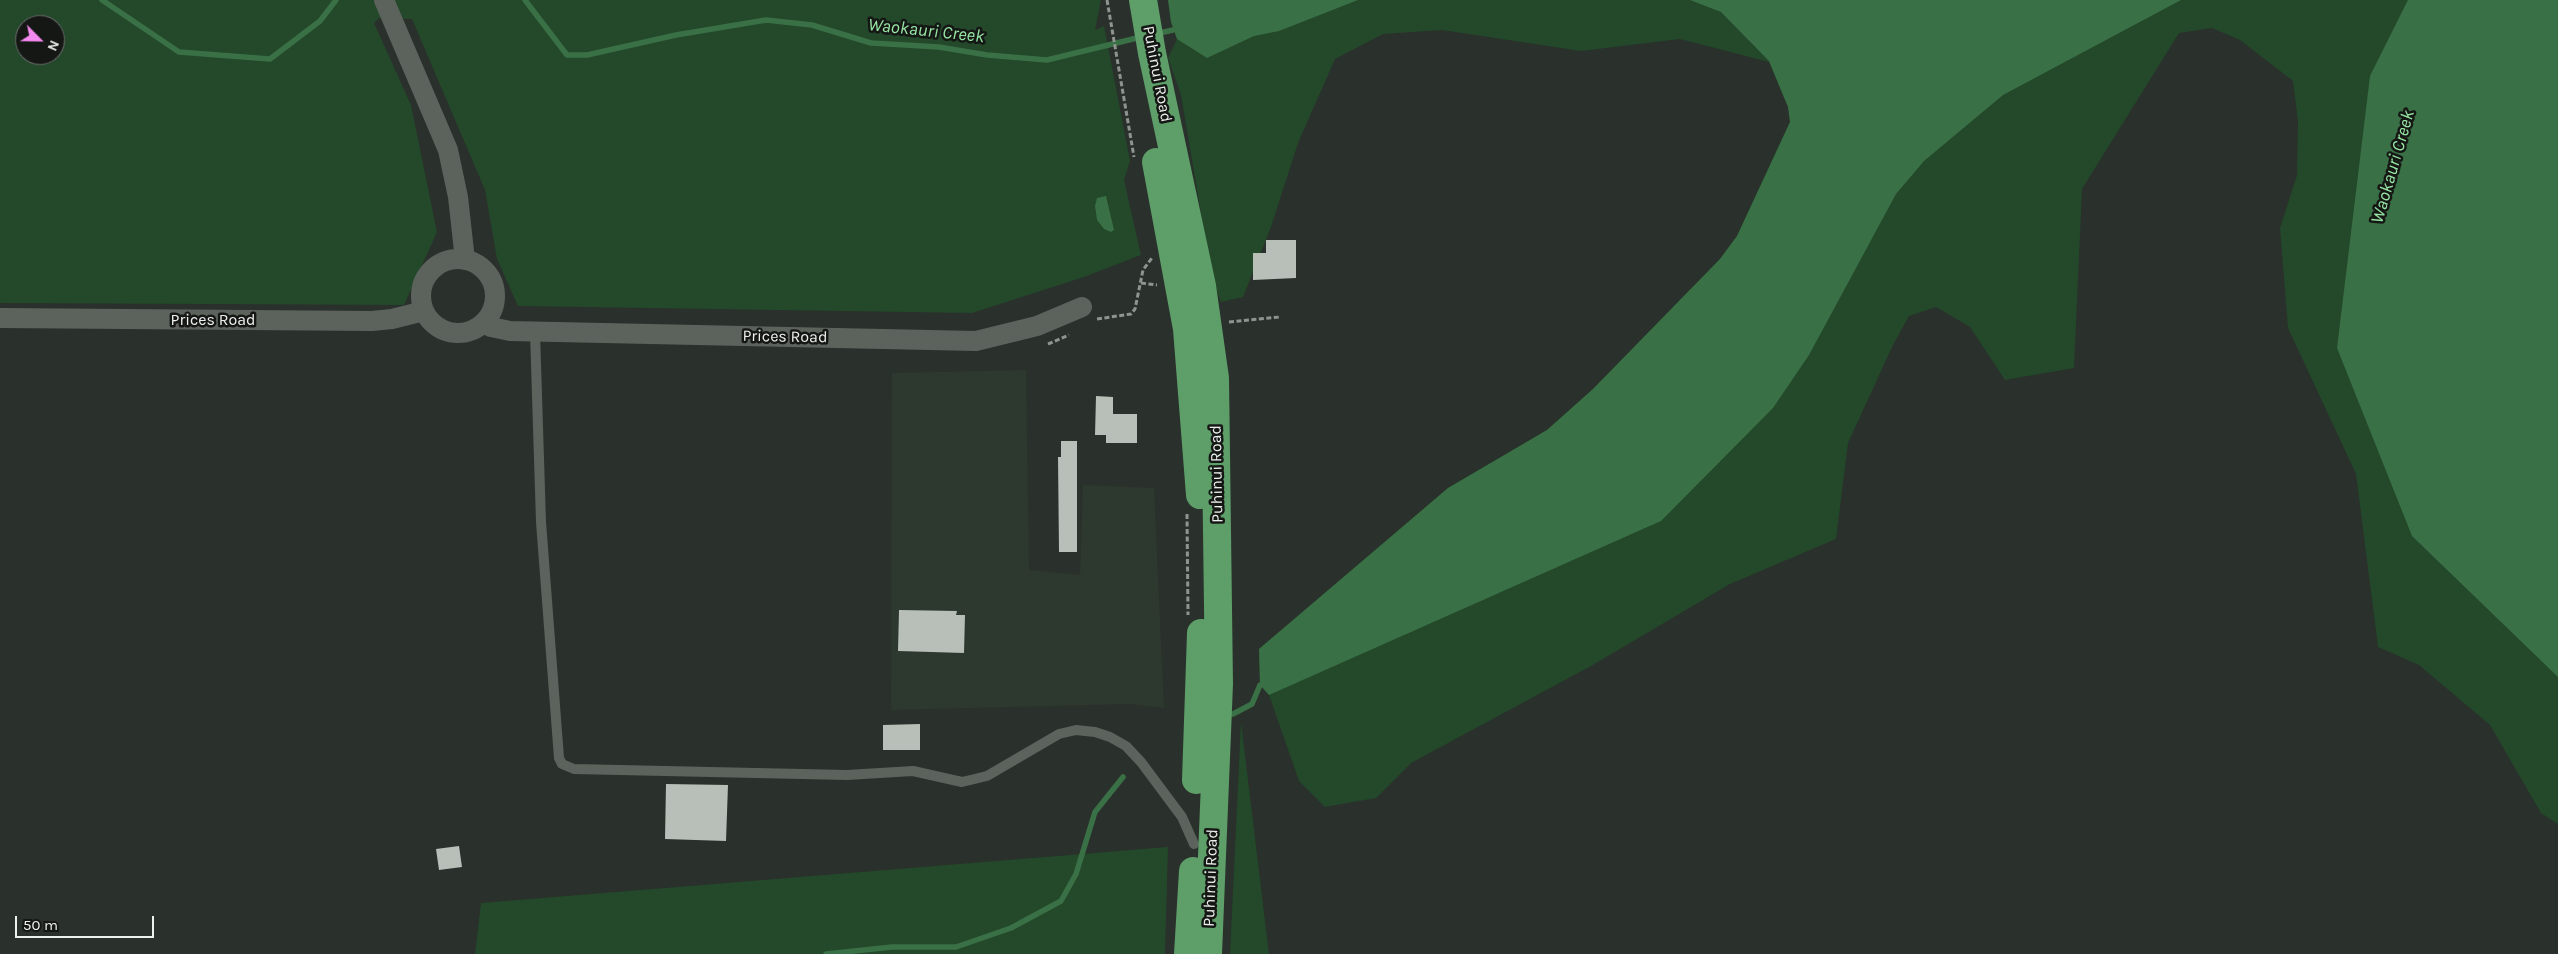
<!DOCTYPE html>
<style>
body{margin:0}
#map{position:relative;width:2558px;height:954px;overflow:hidden;background:#2a302b;font-family:Karla,sans-serif}
canvas{display:block}
.north{position:absolute;left:15px;top:15px;width:50px;height:50px;box-sizing:border-box;background:#151715;border:1px solid #6b6e6c;border-radius:50%;rotate:113deg;font-size:14px;font-weight:700;line-height:20px;text-align:center;color:#edf1ee}
.north::after{content:'';display:block;margin:auto;width:18px;height:22px;background:#f489ef;clip-path:polygon(50% 0,100% 100%,50% 72%,0 100%)}
.scale{position:absolute;left:15px;top:916px;width:139px;height:22px;box-sizing:border-box;border:2px solid #edf1ee;border-top:0;padding-left:6px;font-size:15px;line-height:18px;white-space:nowrap;color:#edf1ee;-webkit-text-stroke:4px #151715;paint-order:stroke}
</style>
<div id="map">
<canvas width="2558" height="954"></canvas>
<div class="north">N</div>
<div class="scale">50 m</div>
</div>
<script>
const ctx = document.querySelector('canvas').getContext('2d');
ctx.lineJoin = 'round';
function fillPath(path, color) { ctx.fillStyle = color; ctx.fill(path, 'evenodd'); }
const shape = rows => new Path2D(rows.map(r => 'M' + r).join(''));
function stroke(path, color, width, dash) { ctx.strokeStyle = color; ctx.lineWidth = width; ctx.lineCap = dash ? 'butt' : 'round'; ctx.setLineDash(dash || []); ctx.stroke(path); }
function write(font, color, halo, rows, align = 'center') {
  ctx.font = font + ' Karla,sans-serif'; ctx.lineWidth = 5; ctx.setLineDash([]); ctx.textBaseline = 'middle'; ctx.strokeStyle = halo; ctx.fillStyle = color; for (const [text, x, y, turn = 0] of rows) {
    ctx.save(); ctx.translate(x, y); ctx.rotate((+turn || 0) * Math.PI / 180); ctx.textAlign = isNaN(turn) ? turn : align; if (halo) ctx.strokeText(text, 0, 0); ctx.fillText(text, 0, 0); ctx.restore();
  }
}
const built = shape([
 [1026,370,1029,570,1080,575,1083,485,1154,488,1164,708,1130,704,891,710,892,373]
]);
const green = shape([
 [0,0,1101,0,1095,30,1104,26,1130,161,1124,180,1141,255,1084,277,972,313,518,306,497,259,485,190,412,19,379,18,374,23,411,105,437,232,404,305,0,303],
 [25,25,55,25,55,55,25,55],
 [1168,0,2558,0,2558,824,2541,813,2490,725,2419,665,2378,647,2356,474,2288,328,2280,228,2297,175,2298,122,2293,81,2240,40,2212,28,2179,33,2082,189,2074,368,2005,380,1970,327,1936,307,1909,316,1893,345,1848,443,1836,539,1730,584,1591,666,1411,763,1376,798,1325,807,1299,781,1269,695,1260,685,1259,649,1448,488,1547,430,1593,389,1720,259,1737,236,1790,122,1788,107,1769,62,1680,39,1581,51,1442,30,1383,34,1335,59,1298,143,1271,227,1243,297,1221,302,1212,278,1181,95,1168,58,1177,39,1171,22],
 [1241,722,1269,954,1230,954],
 [1168,847,1165,954,475,954,481,903]
]);
const water = shape([
 [1168,0,1358,0,1279,31,1254,36,1207,58,1177,39,1171,22],
 [1690,0,2181,0,2003,95,1924,161,1896,194,1809,355,1773,408,1661,521,1269,695,1260,685,1259,649,1448,488,1547,430,1593,389,1720,259,1737,236,1790,122,1788,107,1769,61,1721,12],
 [2408,0,2558,0,2558,677,2412,536,2337,348,2370,76],
 [1106,196,1114,230,1111,232,1104,229,1097,220,1095,206,1097,198]
]);
const stream = shape([
 [102,0,179,52,270,59,320,21,336,0],
 [525,0,567,55,587,55,676,35,766,20,812,25,871,43,939,47,987,55,1047,60,1141,37],
 [1155,34,1173,30],
 [1233,714,1252,704,1260,685],
 [826,954,892,947,956,947,1011,928,1061,901,1076,874,1095,812,1123,777]
]);
const building = shape([
 [1266,240,1296,240,1296,278,1253,280,1253,253,1266,253],
 [1096,396,1113,397,1113,414,1137,414,1137,443,1106,443,1106,435,1095,435],
 [1061,441,1077,441,1077,552,1059,552,1058,457,1061,457],
 [899,610,957,611,956,615,965,615,964,653,898,651],
 [920,724,920,750,883,750,883,725],
 [666,784,728,785,726,841,665,839],
 [459,846,462,867,439,870,436,849]
]);
const path = shape([
 [1107,0,1134,157],
 [1141,283,1157,285],
 [1097,319,1131,314,1135,309,1143,270,1152,258],
 [1229,322,1280,317],
 [1048,344,1069,335],
 [1187,514,1188,615]
]);
const lane = shape([
 [535,332,541,522,559,758,562,764,574,769,847,775,913,771,962,782,987,776,1059,734,1076,730,1095,732,1110,737,1126,746,1141,762,1182,817,1194,844]
]);
const street = shape([
 [384,0,448,150,458,197,465,260],
 '421 296a37 37 0 1 1 74 0a37 37 0 1 1-74 0Z',
 [0,318,372,321,392,319,424,311],
 [484,323,491,327,510,331,976,341,1037,326,1082,307]
]);
const highway = shape([
 [1143,0,1152,53,1202,286,1215,378,1219,684,1208,954],
 [1156,162,1187,329,1200,495],
 [1196,780,1201,633],
 [1188,954,1193,871]
]);
const streetNames = [
 ["Puhinui Road",1157,74,79],
 ["Prices Road",213,320],
 ["Prices Road",785,337,1],
 ["Puhinui Road",1217,474,-91],
 ["Puhinui Road",1211,878,-88]
];
const waterNames = [
 ["Waokauri Creek",926,31,6],
 ["Waokauri Creek",2393,167,-74]
];
fillPath(built, '#2d382e');
fillPath(green, '#23482a');
fillPath(water, '#3a7045');
stroke(stream, '#3a7045', 5.5);
fillPath(building, '#b8bfb9');
stroke(path, '#8f9490', 3, [5, 2.5]);
stroke(lane, '#5c635d', 10);
stroke(street, '#5c635d', 20);
stroke(highway, '#5d9e69', 28);
write('16px', '#edf1ee', '#151715', streetNames);
write('italic 18px', '#97e6a4', '#151715', waterNames);
</script>
